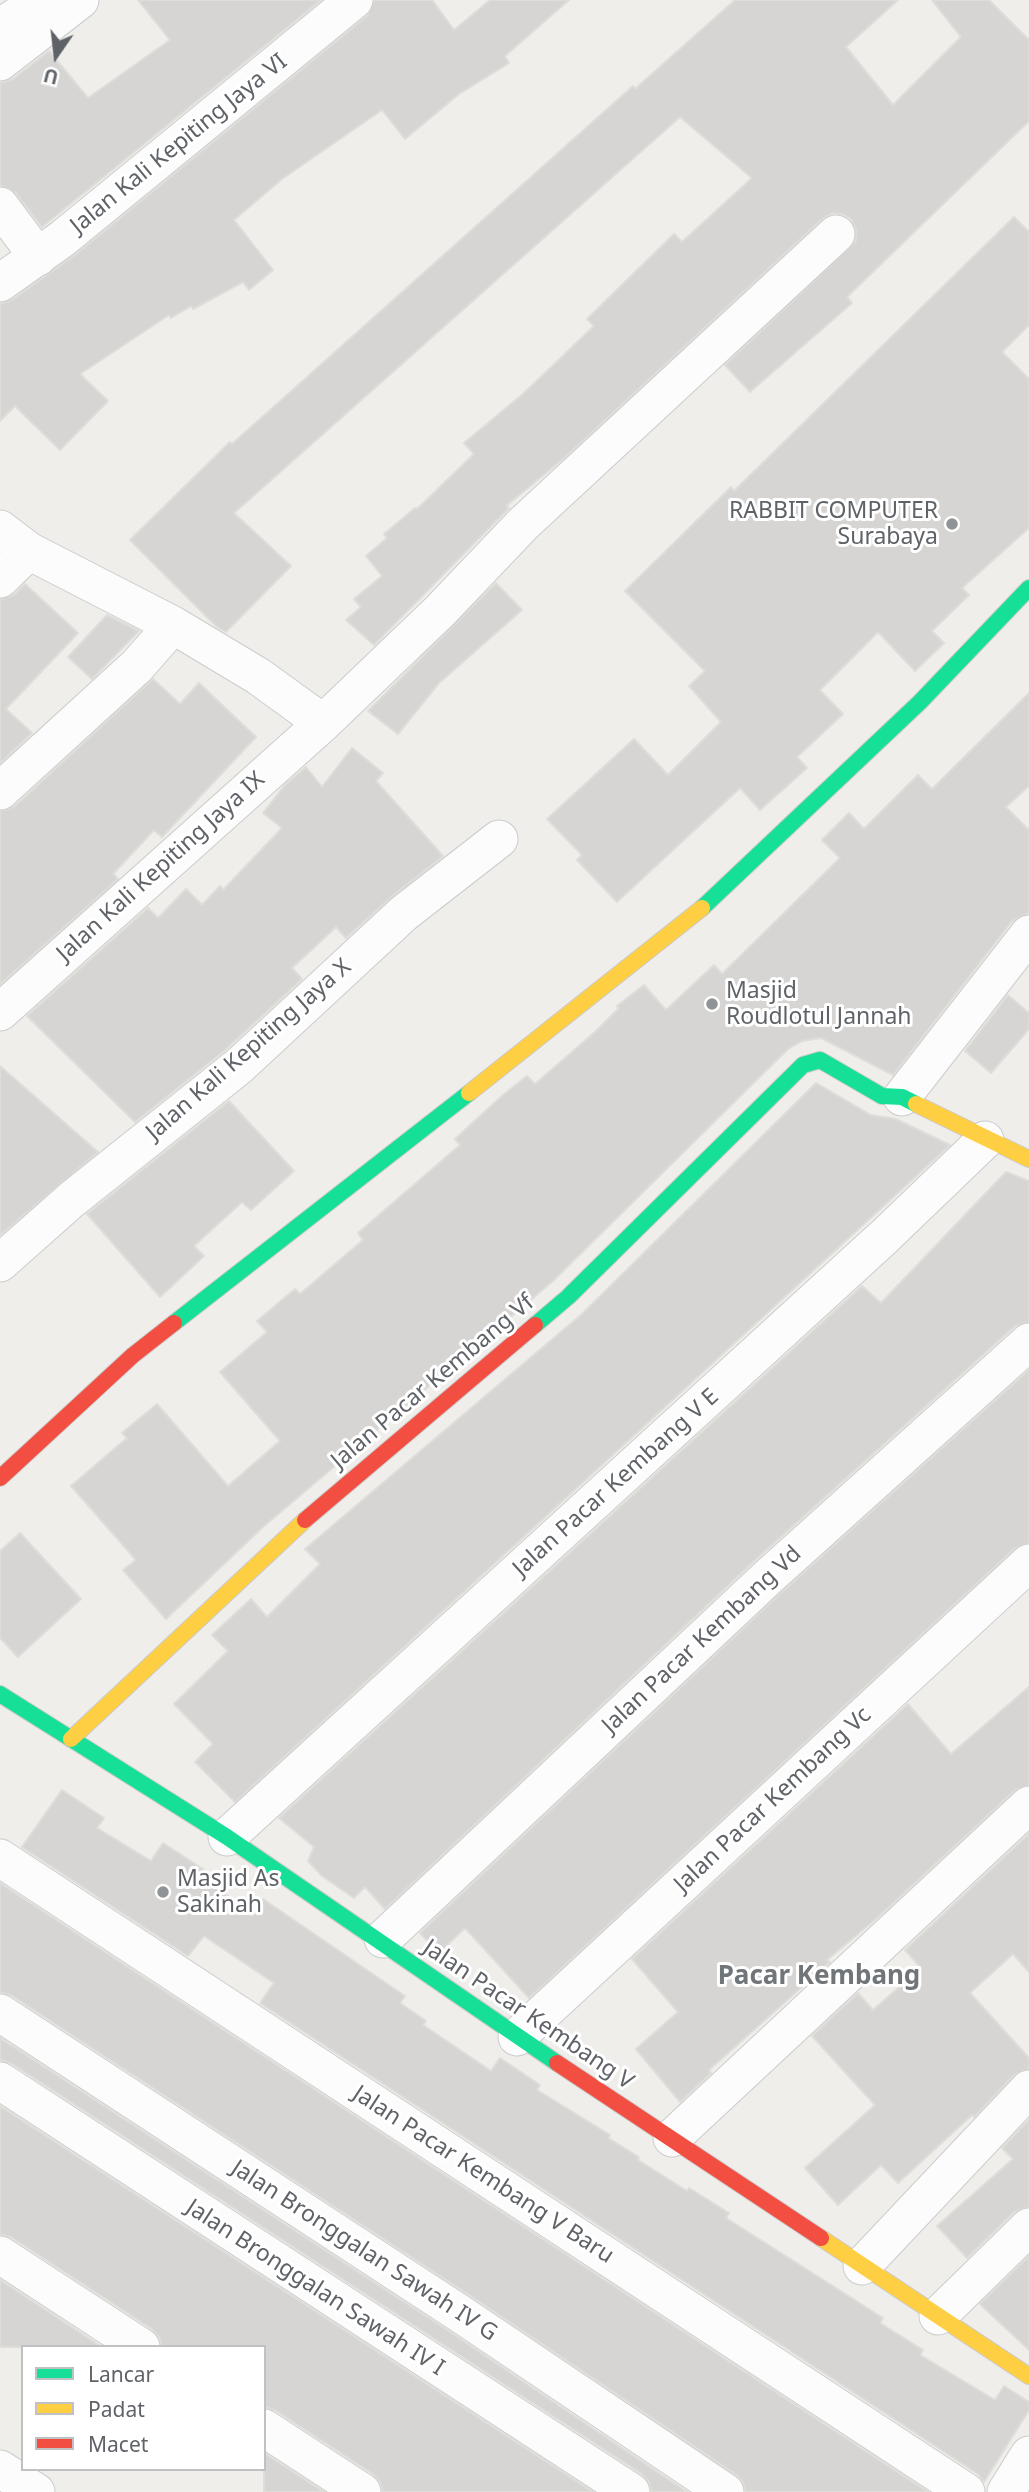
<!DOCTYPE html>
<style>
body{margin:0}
#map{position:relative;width:1029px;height:2492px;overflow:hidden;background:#efeeea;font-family:"Noto Sans",sans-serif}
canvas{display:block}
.legend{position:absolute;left:21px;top:2345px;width:245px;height:126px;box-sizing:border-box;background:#fff;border:2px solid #bfc1c3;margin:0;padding:9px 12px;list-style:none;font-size:21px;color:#5f6368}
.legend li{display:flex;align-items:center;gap:14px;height:35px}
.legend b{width:35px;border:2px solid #bfc1c3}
.north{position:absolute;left:21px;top:21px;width:70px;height:70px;-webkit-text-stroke:5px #fff;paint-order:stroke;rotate:194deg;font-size:19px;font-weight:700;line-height:28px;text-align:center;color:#5f6368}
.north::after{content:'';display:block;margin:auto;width:24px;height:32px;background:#5f6368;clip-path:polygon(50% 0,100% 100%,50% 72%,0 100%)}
</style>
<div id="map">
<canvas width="1029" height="2492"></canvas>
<ul class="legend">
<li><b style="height:9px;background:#16e098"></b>Lancar</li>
<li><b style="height:9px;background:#ffcf43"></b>Padat</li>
<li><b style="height:9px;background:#f24e42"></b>Macet</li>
</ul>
<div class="north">U</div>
</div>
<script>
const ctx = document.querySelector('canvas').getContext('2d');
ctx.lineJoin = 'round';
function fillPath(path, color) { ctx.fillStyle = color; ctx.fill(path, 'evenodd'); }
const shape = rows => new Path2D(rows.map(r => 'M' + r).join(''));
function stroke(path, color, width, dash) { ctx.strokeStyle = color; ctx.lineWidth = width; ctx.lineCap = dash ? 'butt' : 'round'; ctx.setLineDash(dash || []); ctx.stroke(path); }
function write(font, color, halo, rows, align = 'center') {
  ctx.font = font + ' "Noto Sans",sans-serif'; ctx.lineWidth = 6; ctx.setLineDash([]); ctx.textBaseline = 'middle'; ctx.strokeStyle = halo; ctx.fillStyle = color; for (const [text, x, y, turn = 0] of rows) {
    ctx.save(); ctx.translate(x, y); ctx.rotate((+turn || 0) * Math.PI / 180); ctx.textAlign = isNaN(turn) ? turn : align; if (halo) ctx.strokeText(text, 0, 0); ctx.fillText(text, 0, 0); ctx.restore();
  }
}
const building = shape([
 [138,0,321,0,42,227,16,193,0,185,0,83,13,79,49,51,88,98,170,40,138,0],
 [374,0,432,0,454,30,490,0,569,0,505,56,509,63,459,94,405,139,382,110,282,179,234,220,273,270,249,290,243,282,193,309,191,306,171,318,169,315,80,374,108,401,60,450,15,406,0,421,0,304,12,300,75,255,367,16,374,0],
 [735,0,898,0,846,47,893,105,961,37,932,0,989,0,1029,40,1029,121,847,297,852,303,750,392,725,365,856,241,856,229,851,219,843,214,832,213,822,219,563,459,506,506,509,508,374,645,346,620,361,607,354,599,382,576,366,556,387,538,384,534,415,508,417,509,474,454,464,443,524,393,594,326,587,319,674,234,682,242,752,178,680,117,234,513,291,566,226,632,217,627,130,540,230,442,232,444,633,86,635,89,735,0],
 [1014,217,1029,232,1029,325,1002,352,1029,379,1029,528,962,588,969,595,932,631,944,643,915,671,878,632,820,690,843,714,797,757,807,768,760,810,740,788,617,902,577,860,582,855,547,819,634,739,668,775,721,722,689,686,705,671,625,591,731,487,734,491,1014,217],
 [496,583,522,610,439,683,398,734,368,711,496,583],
 [25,584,78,633,6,709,32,733,0,763,0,599,14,595,25,584],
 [107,615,139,631,92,679,68,657,107,615],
 [153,679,180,704,199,683,256,737,162,837,154,830,113,874,118,879,0,984,0,811,14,807,153,679],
 [1029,693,1029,786,1006,807,1029,830,1029,913,1012,921,893,1075,821,1038,802,1041,788,1049,553,1281,263,1527,166,1619,123,1570,136,1560,71,1486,127,1438,122,1433,157,1404,228,1486,280,1441,220,1372,267,1332,257,1321,295,1289,300,1294,363,1240,358,1233,460,1145,455,1139,503,1095,527,1076,535,1084,596,1031,619,1008,617,1006,644,985,666,1010,714,965,722,974,840,858,822,840,849,813,864,829,918,775,932,789,1029,693],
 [352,748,383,773,376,781,443,856,391,897,346,938,336,927,292,968,302,979,225,1050,135,1122,27,1016,148,908,158,918,186,889,202,905,220,886,223,890,282,828,263,813,285,785,306,767,322,787,352,748],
 [1008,995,1029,1013,1029,1029,991,1073,965,1051,1008,995],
 [0,1066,98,1152,0,1235,0,1066],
 [816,1083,871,1115,896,1119,950,1145,235,1802,195,1762,213,1744,174,1704,228,1651,212,1635,251,1599,267,1617,320,1564,305,1549,582,1314,816,1083],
 [229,1101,294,1171,251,1210,242,1202,194,1246,204,1256,160,1297,87,1214,229,1101],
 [1006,1172,1029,1181,1029,1322,1015,1326,753,1562,385,1909,365,1887,354,1898,322,1876,308,1861,314,1847,279,1818,862,1286,881,1303,1006,1172],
 [1029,1370,1029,1543,1015,1548,529,1998,465,1928,439,1953,420,1933,781,1593,1029,1370],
 [20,1533,81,1599,18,1657,0,1638,0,1551,20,1533],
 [1029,1687,1029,1785,1015,1790,877,1918,827,1960,830,1962,709,2070,711,2073,680,2102,636,2049,678,2012,632,1959,908,1704,951,1754,1029,1687],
 [62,1790,104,1818,97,1828,151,1861,163,1843,209,1873,206,1878,252,1916,263,1899,405,1996,400,2003,426,2021,423,2025,491,2071,500,2058,540,2085,537,2090,610,2135,608,2138,639,2157,638,2160,687,2191,689,2188,729,2213,726,2218,883,2318,880,2323,923,2350,920,2355,995,2400,1004,2386,1029,2402,1029,2410,984,2482,978,2474,260,2003,274,1983,204,1936,188,1956,22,1847,62,1790],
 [1029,1834,1029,1972,1013,1954,970,1993,1029,2058,1029,2069,1014,2075,974,2117,972,2115,898,2183,881,2165,838,2205,805,2168,875,2105,812,2036,858,1993,873,2010,921,1968,905,1950,1029,1834],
 [0,1883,928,2492,746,2492,743,2482,737,2475,471,2296,11,1995,0,1992,0,1883],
 [0,2038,447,2330,687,2492,652,2492,649,2482,642,2474,11,2063,0,2060,0,2038],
 [0,2106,593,2492,383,2492,380,2482,373,2474,275,2410,264,2407,264,2347,162,2347,159,2337,152,2329,11,2237,0,2234,0,2106],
 [1029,2120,1029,2207,1014,2212,967,2258,937,2226,1013,2159,1002,2148,1029,2120],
 [1029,2256,1029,2350,980,2304,1029,2256],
 [0,2280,102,2347,0,2347,0,2280],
 [264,2453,324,2492,264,2492,264,2453]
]);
const street = shape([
 [0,27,43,0],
 [0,62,80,0],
 [0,206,38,257],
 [0,283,62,239,354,0],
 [0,529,29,551,173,625,258,676,323,723],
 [0,579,29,551],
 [0,791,137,666,173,625],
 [0,1012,323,723,440,611,523,524,836,234],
 [902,1097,1029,934],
 [0,1263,71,1200,239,1066,404,913,499,839],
 [227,1837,885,1236,985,1140],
 [0,1858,966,2492],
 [383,1939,767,1578,1029,1342],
 [0,2013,459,2313,725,2492],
 [517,2037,1029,1563],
 [0,2081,631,2492],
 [672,2138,1029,1805],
 [0,2255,141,2347],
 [862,2266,1029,2089],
 [938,2316,1029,2227],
 [264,2428,362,2492],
 [0,2469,36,2492],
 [1006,2492,1029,2455]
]);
const fast = shape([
 [702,908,920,702,1029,588],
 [174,1323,469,1093],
 [535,1325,568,1297,803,1065,820,1060,882,1096,902,1097,916,1104],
 [0,1694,227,1837,557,2063]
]);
const slow = shape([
 [469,1093,702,908],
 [916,1104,1029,1159],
 [71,1739,305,1520],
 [821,2238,1029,2376]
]);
const jam = shape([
 [0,1478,132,1356,174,1323],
 [305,1520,535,1325],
 [557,2063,821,2238]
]);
const markers = [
 [952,524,7,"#919496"],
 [712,1004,7,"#919496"],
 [163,1892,7,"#919496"]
];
const streetNames = [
 ["Jalan Kali Kepiting Jaya VI",179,144,-39],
 ["Jalan Kali Kepiting Jaya IX",161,867,-42],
 ["Jalan Kali Kepiting Jaya X",249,1050,-41],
 ["Jalan Pacar Kembang Vf",433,1382,-40],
 ["Jalan Pacar Kembang V E",616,1483,-42],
 ["Jalan Pacar Kembang Vd",702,1640,-43],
 ["Jalan Pacar Kembang Vc",773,1800,-43],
 ["Jalan Pacar Kembang V",528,2015,34],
 ["Jalan Pacar Kembang V Baru",483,2175,33],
 ["Jalan Bronggalan Sawah IV G",364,2251,33],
 ["Jalan Bronggalan Sawah IV I",315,2288,33]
];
const poiNames = [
 ["RABBIT COMPUTER",938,511,"right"],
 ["Surabaya",938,537,"right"],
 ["Masjid",726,991],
 ["Roudlotul Jannah",726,1017],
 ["Masjid As",177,1879],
 ["Sakinah",177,1905]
];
const quarterNames = [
 ["Pacar Kembang",819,1977]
];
fillPath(building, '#d6d5d3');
stroke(building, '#deddd9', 2);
stroke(street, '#cbcccc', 39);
stroke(fast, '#cacacb', 18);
stroke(slow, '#cacacb', 18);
stroke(jam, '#cacacb', 18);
stroke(street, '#fdfcfc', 37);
stroke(fast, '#16e098', 16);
stroke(slow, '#ffcf43', 16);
stroke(jam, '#f24e42', 16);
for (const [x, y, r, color] of markers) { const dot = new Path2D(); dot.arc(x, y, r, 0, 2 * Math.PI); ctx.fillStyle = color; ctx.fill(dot); stroke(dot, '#fff', 2.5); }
write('23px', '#5f6368', '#fff', streetNames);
write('23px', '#5f6368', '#fff', poiNames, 'left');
write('bold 26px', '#70757a', '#fff', quarterNames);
</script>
